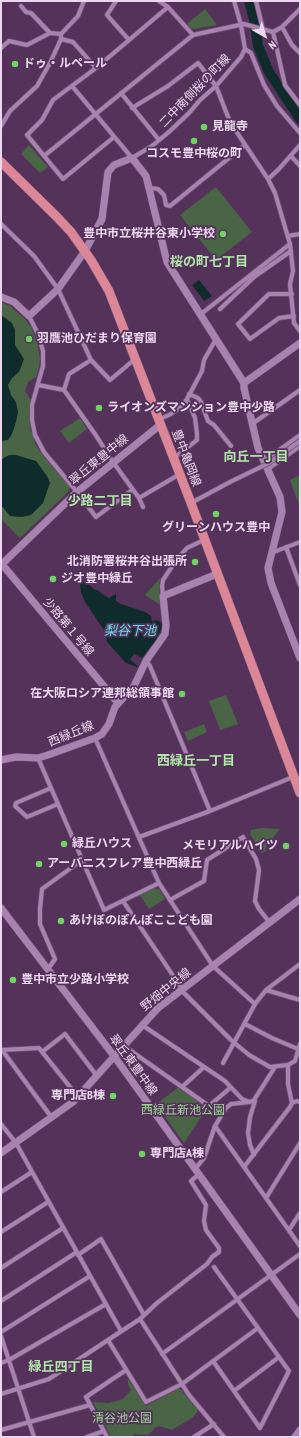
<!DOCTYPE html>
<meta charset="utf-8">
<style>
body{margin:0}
#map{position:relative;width:301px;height:1438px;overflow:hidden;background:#54325a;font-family:"PT Sans Narrow",sans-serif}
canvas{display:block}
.frame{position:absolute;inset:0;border:2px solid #ecd7ef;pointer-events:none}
.north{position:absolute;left:245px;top:16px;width:40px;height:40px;-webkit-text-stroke:3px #54325a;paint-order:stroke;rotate:141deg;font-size:11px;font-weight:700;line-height:16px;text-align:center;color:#ecd7ef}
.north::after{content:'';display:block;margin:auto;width:14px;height:18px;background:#ecd7ef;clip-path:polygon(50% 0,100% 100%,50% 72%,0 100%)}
</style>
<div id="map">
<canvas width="301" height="1438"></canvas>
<div class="frame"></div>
<div class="north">N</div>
</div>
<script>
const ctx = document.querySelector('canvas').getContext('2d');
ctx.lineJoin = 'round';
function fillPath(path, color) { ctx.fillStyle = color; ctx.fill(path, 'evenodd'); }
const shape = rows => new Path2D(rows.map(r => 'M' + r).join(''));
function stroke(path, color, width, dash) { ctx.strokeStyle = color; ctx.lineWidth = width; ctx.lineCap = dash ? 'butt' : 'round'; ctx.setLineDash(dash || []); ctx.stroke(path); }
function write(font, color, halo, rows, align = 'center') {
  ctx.font = font + ' "PT Sans Narrow","Noto Sans JP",sans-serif'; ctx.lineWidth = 3.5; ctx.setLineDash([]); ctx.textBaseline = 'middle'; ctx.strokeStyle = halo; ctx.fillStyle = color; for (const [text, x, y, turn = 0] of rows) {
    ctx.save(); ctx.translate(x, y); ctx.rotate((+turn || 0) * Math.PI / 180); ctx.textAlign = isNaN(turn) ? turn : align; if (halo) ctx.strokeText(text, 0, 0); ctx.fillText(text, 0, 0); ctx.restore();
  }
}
const green = shape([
 [205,9,217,25,194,29,190,28,188,26,188,23],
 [29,145,48,167,40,173,21,154],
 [216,187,252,232,216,260,180,215],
 [1,302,10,306,25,319,31,327,37,342,40,359,39,367,36,377,28,382,25,391,31,400,29,412,30,427,35,443,39,450,70,487,68,492,20,538,1,519],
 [80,418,87,429,69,443,60,431],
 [300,475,300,508,290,480],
 [161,577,159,583,160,605,145,595],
 [226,695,238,724,220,730,209,701],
 [204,724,207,732,188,741,184,732],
 [262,828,280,829,266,846,266,851,262,853,250,834,251,830],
 [154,888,159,889,165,899,149,909,140,895],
 [179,1087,207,1108,184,1143,156,1104],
 [128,1379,146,1406,179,1388,179,1390,181,1389,187,1398,192,1401,199,1410,192,1418,172,1430,159,1426,155,1428,148,1435,133,1434,134,1437,111,1437,93,1402,109,1403,123,1399,131,1390,128,1385]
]);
const water = shape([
 [199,280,212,296,204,301,192,285],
 [1,315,12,323,15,330,15,345,24,359,19,372,12,378,8,385,11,395,16,402,18,412,16,422,12,434,8,440,1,441],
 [9,455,16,455,36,461,47,476,50,483,43,503,31,515,22,517,10,516,1,505,1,460],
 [82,582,88,584,95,590,98,590,101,593,109,598,116,594,116,601,121,604,145,612,151,616,152,621,156,620,161,622,162,628,155,641,142,658,134,654,130,660,138,666,137,667,126,663,107,642,106,640,108,636,85,602,81,592,80,585]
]);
const river = shape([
 [249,1,254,19,258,46,269,72,300,119]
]);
const minor = shape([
 [116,1,107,15,129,40],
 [159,1,168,7,193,35],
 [256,1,263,29],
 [21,6,26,12,31,13,50,33],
 [282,27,292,45,300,53],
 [273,32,285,85,300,105],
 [61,39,73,42,96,68],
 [1,48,9,41,27,45,50,33,61,34],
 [245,49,251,53,264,85,277,106,300,133],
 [72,86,132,158,152,146,170,131,189,113,200,100,216,86,241,57,245,49,241,25,234,1],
 [121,93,159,140],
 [132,108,168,86,198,63,216,86,230,122,268,179,275,193,290,244,293,271,290,284,294,323,300,331],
 [1,126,10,111,37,86,50,63,61,39,61,34,78,16,84,1],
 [114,137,63,179,27,135,42,120,53,100,96,68,168,7],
 [44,156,193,35,244,24,273,32,282,27,300,9],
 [291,156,300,166],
 [268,179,278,170,300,145],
 [150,188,158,189,164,195,166,205,170,206,245,145],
 [1,224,34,256,58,289,91,360,110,380,135,359],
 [288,236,300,234],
 [292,294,269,294,238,324,250,339,279,318,294,316],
 [220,309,254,277,291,251],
 [201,314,290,244],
 [29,316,38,334,43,351,43,366,32,405,32,420,35,435,44,452,77,492,96,517,132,490],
 [38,385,64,390,95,434,113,462,139,498,143,507],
 [64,390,69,374,91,360],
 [189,394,198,398,201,402,208,421,214,425,231,446],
 [158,420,171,414,182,406,187,399,202,371,204,360,216,339],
 [252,424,300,390],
 [174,458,197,440,197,434,195,418,187,399],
 [264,461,300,435],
 [268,469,300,446],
 [139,498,180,474],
 [191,503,230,482],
 [286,547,300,585],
 [271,553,300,542],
 [163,596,162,586,163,580,177,559,187,548,204,540],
 [146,661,150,666,210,811],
 [95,738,159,883,213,966,255,1004],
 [38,758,104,910,159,883],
 [51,788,16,803,15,806,27,817,58,804],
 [139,837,210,811,293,777],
 [170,900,204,881,207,860,243,837,256,859,259,870,255,901,259,909,270,923],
 [123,901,182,989,184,993,231,1040,249,1055,270,1067,288,1065,295,1061,300,1044],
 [48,969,55,959,40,924,40,909,42,889,82,860],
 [266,990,300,1000],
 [245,1024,272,1038,298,1049],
 [142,1025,225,1081,242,1099,250,1102,254,1100,275,1067],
 [124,1046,209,1106,230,1088],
 [1,1050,39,1048,78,1097],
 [2,1050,52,1118],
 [42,1052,65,1034,97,1076],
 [223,1063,255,1004,266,990,300,964],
 [182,1087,204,1067],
 [292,1103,297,1101,300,1102],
 [1,1124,16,1143,121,1331],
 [215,1126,300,1246],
 [254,1155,250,1145,248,1133,250,1117,255,1101,254,1100],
 [244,1167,290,1107,292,1103,288,1084,288,1065],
 [195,1169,204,1158,215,1126,226,1108,231,1104,249,1102],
 [199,1174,191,1181,206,1205,204,1221,206,1230,219,1248,219,1252,212,1257,207,1264,157,1303,140,1319,189,1395,224,1437],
 [1,1192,32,1172],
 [266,1198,300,1143],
 [289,1230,300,1213],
 [1,1232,48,1202],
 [78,1255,101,1239,144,1315],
 [1,1268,63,1228],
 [1,1301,77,1252],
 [140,1319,108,1340,146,1402,182,1384,258,1328],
 [1,1332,90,1276],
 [1,1336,34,1437],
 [162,1354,300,1254],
 [213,1361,260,1428,289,1371,214,1267],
 [1,1363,9,1360,106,1304],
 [234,1391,279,1357],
 [1,1394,49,1379,108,1340],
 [1,1430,90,1405],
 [87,1437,104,1431],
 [107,1437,86,1397,126,1370],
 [194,1437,214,1424]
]);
const tertiary = shape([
 [1,297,14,302,29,316,58,289,85,251,102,219,108,172,114,165,132,158,146,176,167,262,244,383],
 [300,343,244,383,244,388,258,448,280,497,282,512,268,568,271,583,300,658],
 [1,563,118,703],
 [1,565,77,492,160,425],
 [1,760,16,757,38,758,48,755,95,738,102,734,109,724,115,707,134,686,146,661,165,634,166,625,163,596,217,574],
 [1,908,114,1056,300,1315],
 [1,1153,73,1102,158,1008,300,899],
 [295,1437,300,1430]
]);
const primary = shape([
 [1,162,57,217,71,232,91,260,109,291,191,503,300,793]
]);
const minorBridge = shape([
 [230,482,269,463,300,441]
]);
const markers = [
 [15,64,4,"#6fd360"],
 [204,127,4,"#6fd360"],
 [194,141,4,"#6fd360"],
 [223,234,4,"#6fd360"],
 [29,339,4,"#6fd360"],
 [99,408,4,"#6fd360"],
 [216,514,4,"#6fd360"],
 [195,562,4,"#6fd360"],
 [53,579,4,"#6fd360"],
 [182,694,4,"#6fd360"],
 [64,844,4,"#6fd360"],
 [286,846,4,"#6fd360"],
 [39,864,4,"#6fd360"],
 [61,921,4,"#6fd360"],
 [13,980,4,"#6fd360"],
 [113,1096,4,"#6fd360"],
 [142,1154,4,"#6fd360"]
];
const poiNames = [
 ["ドゥ・ルペール",23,64],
 ["見龍寺",212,127],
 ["コスモ豊中桜の町",194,154,"center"],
 ["豊中市立桜井谷東小学校",215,234,"right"],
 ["羽鷹池ひだまり保育園",37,339],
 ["ライオンズマンション豊中少路",107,408],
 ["グリーンハウス豊中",216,528,"center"],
 ["北消防署桜井谷出張所",187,562,"right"],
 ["ジオ豊中緑丘",61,579],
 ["在大阪ロシア連邦総領事館",174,694,"right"],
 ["緑丘ハウス",72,844],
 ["メモリアルハイツ",278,846,"right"],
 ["アーバニスフレア豊中西緑丘",47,864],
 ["あけぼのぽんぽここども園",69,921],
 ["豊中市立少路小学校",21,980],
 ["専門店B棟",105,1096,"right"],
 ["専門店A棟",150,1154]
];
const streetNames = [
 ["二中南側桜の町線",195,91,-46],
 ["豊中亀岡線",186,458,69],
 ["翠丘東豊中線",99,460,-39],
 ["少路第１号線",68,627,50],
 ["西緑丘線",71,734,-22],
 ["野畑中央線",166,990,-39],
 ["翠丘東豊中線",133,1065,54]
];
const parkNames = [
 ["西緑丘新池公園",183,1111],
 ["清谷池公園",122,1419]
];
const neighbourhoodNames = [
 ["桜の町七丁目",209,262],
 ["向丘一丁目",256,457],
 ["少路二丁目",100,501],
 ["西緑丘一丁目",196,761],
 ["緑丘四丁目",61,1367]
];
const waterNames = [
 ["梨谷下池",130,631]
];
fillPath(green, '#496545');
fillPath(water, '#102b2c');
stroke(river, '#102b2c', 10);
stroke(minor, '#6f5174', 5.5);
stroke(tertiary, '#6f5174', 8);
stroke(primary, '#6f5174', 10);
stroke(minor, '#a983b0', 4);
stroke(tertiary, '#a983b0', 7);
stroke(primary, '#db8798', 9);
stroke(minorBridge, '#6f5174', 5.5, []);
stroke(minorBridge, '#a983b0', 4);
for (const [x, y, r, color] of markers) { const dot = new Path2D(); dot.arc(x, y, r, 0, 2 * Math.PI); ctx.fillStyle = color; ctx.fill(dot); stroke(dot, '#54325a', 1.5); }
write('bold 12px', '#ecd7ef', '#54325a', poiNames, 'left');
write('12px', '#ecd7ef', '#54325a', streetNames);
write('12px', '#9cd793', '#54325a', parkNames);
write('bold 13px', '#b2e7aa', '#54325a', neighbourhoodNames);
write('italic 13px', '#62e0e8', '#54325a', waterNames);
</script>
